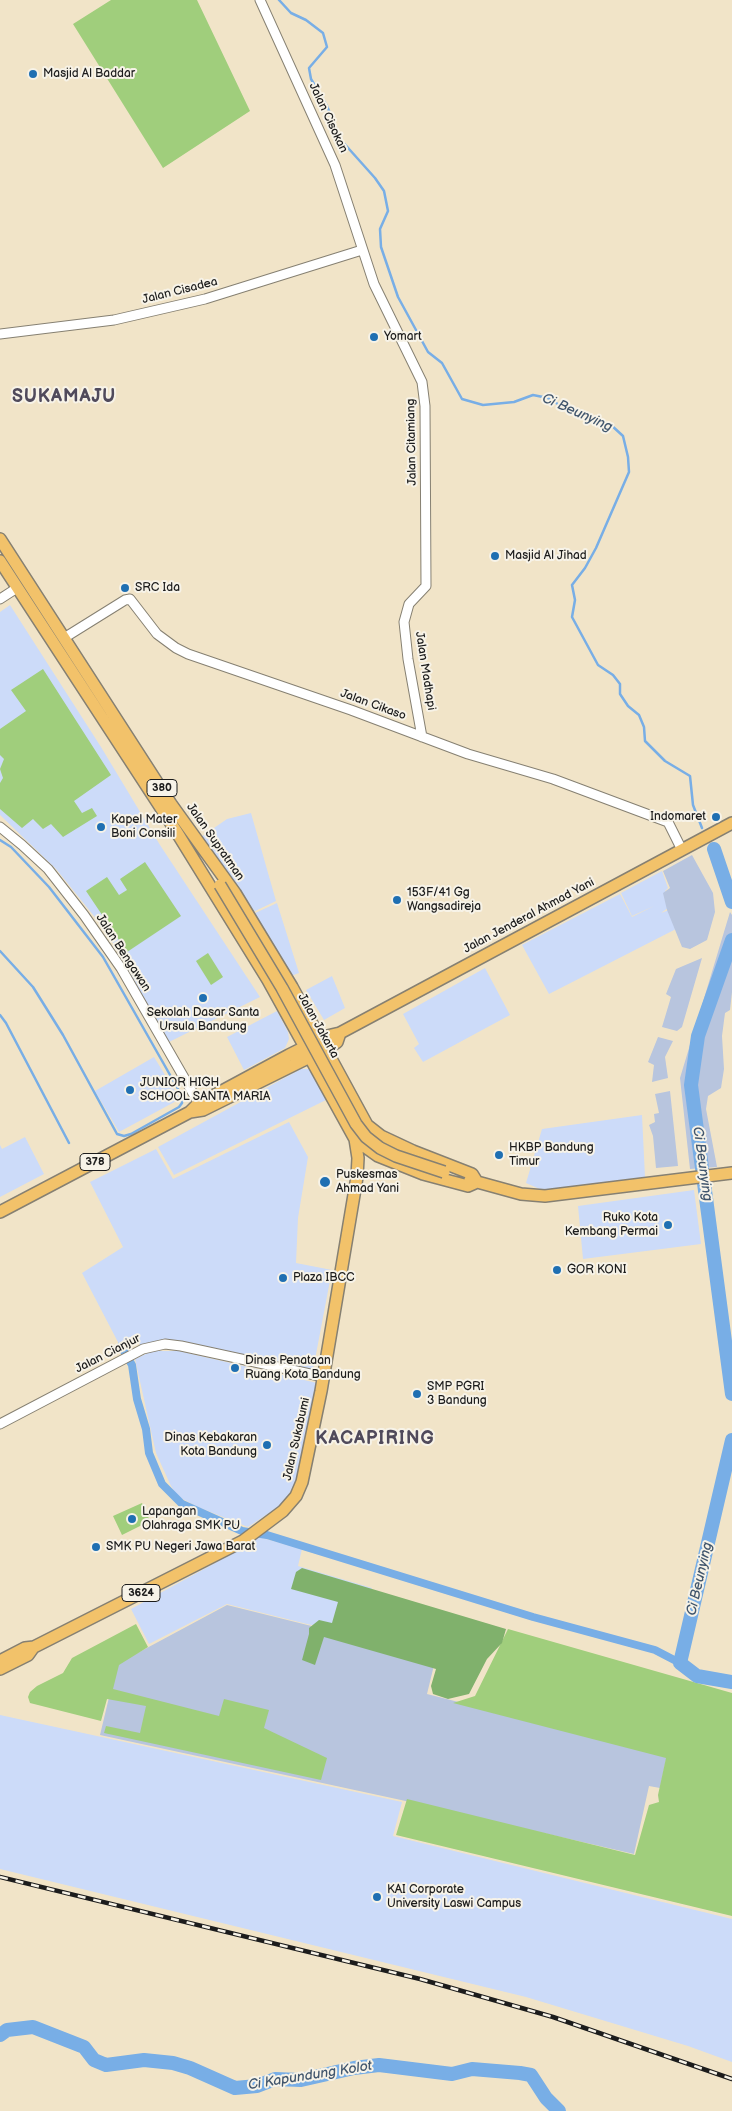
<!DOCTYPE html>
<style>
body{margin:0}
canvas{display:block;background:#f1e4c8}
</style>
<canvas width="732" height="2111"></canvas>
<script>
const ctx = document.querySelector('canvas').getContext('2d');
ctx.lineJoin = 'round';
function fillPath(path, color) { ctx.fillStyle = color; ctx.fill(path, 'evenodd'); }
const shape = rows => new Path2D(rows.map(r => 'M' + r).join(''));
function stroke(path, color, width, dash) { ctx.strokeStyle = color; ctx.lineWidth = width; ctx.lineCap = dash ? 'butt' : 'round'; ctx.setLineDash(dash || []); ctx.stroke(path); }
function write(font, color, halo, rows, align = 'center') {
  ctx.font = font + ' "Balsamiq Sans",sans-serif'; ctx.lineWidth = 4; ctx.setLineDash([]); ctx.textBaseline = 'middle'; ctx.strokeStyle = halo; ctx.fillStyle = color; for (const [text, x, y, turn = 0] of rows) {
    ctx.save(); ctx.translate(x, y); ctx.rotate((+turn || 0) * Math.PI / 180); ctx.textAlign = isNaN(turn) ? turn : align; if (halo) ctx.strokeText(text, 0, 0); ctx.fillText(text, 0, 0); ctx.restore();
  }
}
const built = shape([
 [10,605,101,747,160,845,260,997,169,1042,106,931,56,869,0,815,0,612],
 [251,813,276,901,251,913,201,837,227,819],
 [662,871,668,888,665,891,668,908,661,913,669,910,676,929,549,994,522,945,620,894,632,917,654,906,632,916,621,893],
 [277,903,299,973,288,977,253,914],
 [485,968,510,1015,423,1062,414,1048,419,1044,403,1014],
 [332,976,345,1008,324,1020,306,990],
 [277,1011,288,1032,289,1039,285,1048,244,1070,227,1037],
 [154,1057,180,1099,119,1132,95,1091],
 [301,1069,310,1069,326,1100,174,1175,158,1147],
 [642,1115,645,1177,542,1190,526,1183,542,1129],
 [289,1122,308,1157,298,1218,296,1263,332,1270,313,1370,220,1351,140,1346,138,1338,120,1346,82,1273,123,1247,90,1182,156,1149,173,1179],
 [25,1137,44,1174,0,1197,0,1145,2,1149],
 [694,1190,701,1244,583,1259,578,1206],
 [152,1351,179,1351,317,1383,297,1479,284,1503,248,1527,198,1507,177,1496,170,1484,156,1453,135,1359],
 [259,1537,302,1549,298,1566,372,1588,359,1637,227,1604,149,1644,131,1609,237,1551],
 [0,1715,402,1802,393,1836,732,1919,732,2062,688,2046,526,1997,0,1869]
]);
const industrial = shape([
 [692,855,713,893,715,912,707,940,690,949,682,947,667,910,663,893,670,888,663,871],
 [730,912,732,915,732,992,730,1010,725,1013,722,1036,724,1069,721,1088,708,1096,706,1109,717,1167,690,1169,680,1078],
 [702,958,682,1027,677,1031,662,1027,671,997,666,994,676,969],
 [658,1037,673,1041,665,1057,668,1078,652,1082,654,1065,648,1062],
 [670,1091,678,1166,656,1168,653,1136,649,1125,655,1122,654,1114,659,1113,655,1094],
 [227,1605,436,1657,427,1694,667,1755,660,1788,649,1786,634,1854,401,1800,100,1735,117,1664]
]);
const green = shape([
 [111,0,197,0,250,111,163,168,73,24],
 [43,669,111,775,74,801,82,813,92,808,97,816,63,837,51,824,43,829,33,819,22,828,0,809,0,783,3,778,0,769,4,759,0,755,0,729,26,711,11,690],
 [145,862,181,916,127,952,86,891,107,877,119,895,127,890,120,879],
 [208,953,223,977,211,985,196,961],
 [142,1503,150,1521,122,1535,113,1516],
 [136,1624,148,1647,119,1665,113,1689,219,1716,224,1699,269,1710,264,1728,327,1758,321,1780,104,1733,106,1726,140,1733,146,1706,107,1699,101,1721,30,1703,28,1697,30,1692,37,1686,63,1673,72,1658],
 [508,1629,732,1693,732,1916,396,1835,407,1799,635,1855,649,1805,659,1802,658,1795,666,1758,453,1703,475,1696]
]);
const forest = shape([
 [302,1568,506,1629,502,1643,487,1659,469,1694,448,1699,433,1694,431,1686,436,1669,324,1637,315,1665,302,1660,309,1634,309,1628,319,1620,332,1623,338,1602,291,1589,296,1572]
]);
const stream = shape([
 [279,0,291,13,306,20,323,33,327,47,309,68,311,79,327,106,341,140,375,178,384,191,388,211,380,229,381,247,398,297,428,352,442,363,462,399,483,405,514,402,533,395,548,398,566,409,611,425,623,436,628,457,629,472,596,548,585,568,572,585,575,600,572,617,598,665,613,675,620,684,620,694,628,706,639,715,644,727,645,741,665,761,690,776,693,805,702,828],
 [0,840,11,847,49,887,103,957,182,1096,182,1103,179,1107,131,1134,124,1136,117,1134,63,1035,33,987,0,951],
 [0,1015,6,1023,69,1143]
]);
const canal = shape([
 [121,1346,132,1365,137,1399,146,1429,149,1453,162,1484,182,1504,242,1531,267,1535,533,1617,655,1650,680,1663]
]);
const river = shape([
 [714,849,732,902],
 [732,940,698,1036,691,1085,732,1394],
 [732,1440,680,1663,697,1676,732,1682],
 [0,2035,7,2030,33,2027,84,2047,94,2060,106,2065,144,2060,173,2063,190,2068,235,2088,257,2086,275,2079,301,2080,354,2068,379,2065,452,2074,472,2069,520,2073,531,2075,546,2098,559,2111]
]);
const minor = shape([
 [260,0,335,165,374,284,422,382,425,406,426,586,409,604,404,622,408,659,422,737],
 [0,334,114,320,205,299,362,250],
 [0,599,17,588],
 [64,638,125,600,130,599,157,634,176,648,188,654,351,710,468,754,553,779,668,822,682,850],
 [0,827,22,845,48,869,84,915,121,968,202,1109],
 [0,1424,143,1349,165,1344,181,1346,324,1377]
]);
const major = shape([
 [0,539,171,804,235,893,292,987,367,1125,381,1136,413,1151,472,1174,477,1182],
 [0,561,176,831,268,980,305,1047],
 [307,1057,312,1061,355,1139,364,1146,378,1156,423,1174,468,1186,477,1182],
 [190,1112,198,1104,289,1055,327,1036,340,1033,732,823],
 [470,1180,521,1194,545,1196,732,1173],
 [0,1212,190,1112,203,1110,326,1049,337,1042,340,1033],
 [0,1661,25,1648,34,1647,243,1541,283,1511,296,1496,302,1482,321,1391,357,1177,358,1158,355,1139],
 [0,1669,28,1655,33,1648]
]);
const rail = shape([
 [0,1877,420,1979,553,2017,732,2079]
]);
const majorBridge = shape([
 [220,885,282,988,356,1124,366,1137,380,1148,396,1156,444,1172]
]);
const markers = [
 [33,74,5,"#1f6fb2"],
 [374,337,5,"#1f6fb2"],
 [495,556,5,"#1f6fb2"],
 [125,588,5,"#1f6fb2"],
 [716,817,5,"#1f6fb2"],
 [101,827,5,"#1f6fb2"],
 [397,900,5,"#1f6fb2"],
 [203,998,5,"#1f6fb2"],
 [130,1090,5,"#1f6fb2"],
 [499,1155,5,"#1f6fb2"],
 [325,1182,6,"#1f6fb2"],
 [668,1225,5,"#1f6fb2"],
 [557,1270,5,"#1f6fb2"],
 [283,1278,5,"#1f6fb2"],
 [235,1368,5,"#1f6fb2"],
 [417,1394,5,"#1f6fb2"],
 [267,1445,5,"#1f6fb2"],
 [132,1519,5,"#1f6fb2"],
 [96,1547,5,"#1f6fb2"],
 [377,1897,5,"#1f6fb2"]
];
const shields = [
 [162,788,30],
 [95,1162,30],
 [141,1593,38]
];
const shieldNames = [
 ["380",162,788],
 ["378",95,1162],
 ["3624",141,1593]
];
const poiNames = [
 ["Masjid Al Baddar",43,74],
 ["Yomart",384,337],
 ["Masjid Al Jihad",505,556],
 ["SRC Ida",135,588],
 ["Indomaret",706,817,"right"],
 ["Kapel Mater",111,820],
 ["Boni Consili",111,834],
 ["153F/41 Gg",407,893],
 ["Wangsadireja",407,907],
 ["Sekolah Dasar Santa",203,1013,"center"],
 ["Ursula Bandung",203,1027,"center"],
 ["JUNIOR HIGH",140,1083],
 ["SCHOOL SANTA MARIA",140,1097],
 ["HKBP Bandung",509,1148],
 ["Timur",509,1162],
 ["Puskesmas",336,1175],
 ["Ahmad Yani",336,1189],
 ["Ruko Kota",658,1218,"right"],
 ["Kembang Permai",658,1232,"right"],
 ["GOR KONI",567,1270],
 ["Plaza IBCC",293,1278],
 ["Dinas Penataan",245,1361],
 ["Ruang Kota Bandung",245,1375],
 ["SMP PGRI",427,1387],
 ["3 Bandung",427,1401],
 ["Dinas Kebakaran",257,1438,"right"],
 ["Kota Bandung",257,1452,"right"],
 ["Lapangan",142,1512],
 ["Olahraga SMK PU",142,1526],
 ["SMK PU Negeri Jawa Barat",106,1547],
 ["KAI Corporate",387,1890],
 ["University Laswi Campus",387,1904]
];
const streetNames = [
 ["Jalan Cisokan",328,118,65],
 ["Jalan Cisadea",180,291,-14],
 ["Jalan Citamiang",412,442,-91],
 ["Jalan Madhapi",425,671,81],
 ["Jalan Cikaso",373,705,20],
 ["Jalan Supratman",215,842,55],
 ["Jalan Jenderal Ahmad Yani",529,916,-28],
 ["Jalan Bengawan",123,953,57],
 ["Jalan Jakarta",318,1026,61],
 ["Jalan Cianjur",108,1354,-27],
 ["Jalan Sukabumi",297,1439,-77]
];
const waterNames = [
 ["Ci Beunying",577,413,24],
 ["Ci Beunying",702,1164,82],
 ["Ci Beunying",700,1579,-77],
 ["Ci Kapundung Kolot",310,2076,-9]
];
const districtNames = [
 ["SUKAMAJU",64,397],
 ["KACAPIRING",375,1439]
];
fillPath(built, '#ccdbf9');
fillPath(industrial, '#b8c5de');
fillPath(green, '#a0ce7c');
fillPath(forest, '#80b16c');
stroke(stream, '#78aee6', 2.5);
stroke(canal, '#78aee6', 8);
stroke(river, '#78aee6', 14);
stroke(minor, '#868072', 11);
stroke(major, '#868072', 14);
stroke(minor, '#fff', 9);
stroke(major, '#f2c26a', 11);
stroke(rail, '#1c1c1c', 4.5);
stroke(rail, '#f7f3e8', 2.5, [8]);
stroke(majorBridge, '#868072', 14, []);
stroke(majorBridge, '#f2c26a', 11);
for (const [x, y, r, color] of markers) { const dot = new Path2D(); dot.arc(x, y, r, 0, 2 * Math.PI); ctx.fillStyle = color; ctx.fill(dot); stroke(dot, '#f7f3e8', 2); }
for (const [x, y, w] of shields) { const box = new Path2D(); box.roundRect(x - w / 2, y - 8.5, w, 17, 4); ctx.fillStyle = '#f7f3e8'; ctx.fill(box); stroke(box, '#1c1c1c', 1); }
write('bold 11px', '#1c1c1c', null, shieldNames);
write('12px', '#1c1c1c', '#f7f3e8', poiNames, 'left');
write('12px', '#1c1c1c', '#f7f3e8', streetNames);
write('italic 14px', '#41566d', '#f7f3e8', waterNames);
ctx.letterSpacing = '1px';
write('bold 18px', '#504a5b', '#f7f3e8', districtNames);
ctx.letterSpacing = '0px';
</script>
